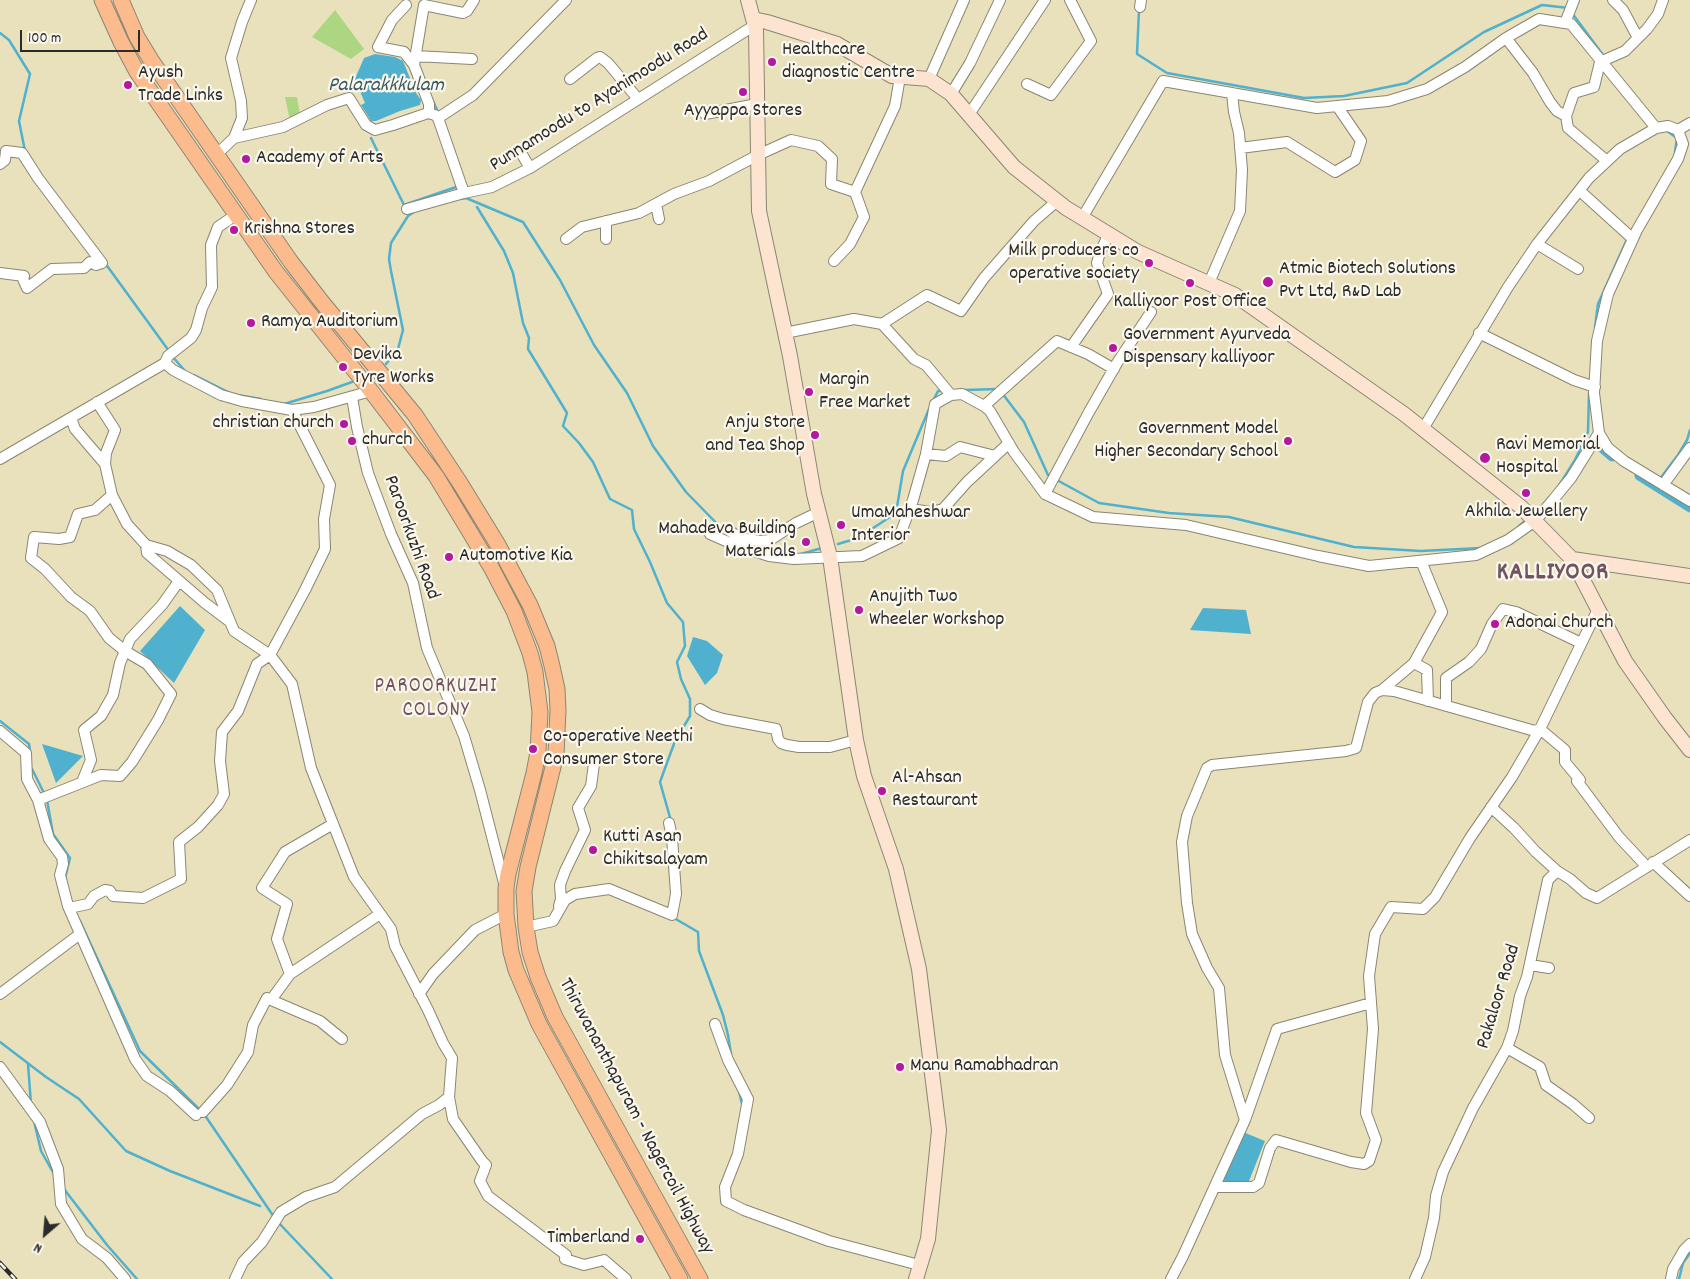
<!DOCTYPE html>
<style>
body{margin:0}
#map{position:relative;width:1690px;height:1279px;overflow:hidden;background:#e8e1bc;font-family:Dekko,sans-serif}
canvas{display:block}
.north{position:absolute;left:20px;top:1209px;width:50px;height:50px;-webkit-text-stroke:4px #fbf7ec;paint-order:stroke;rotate:207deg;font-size:14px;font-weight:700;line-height:20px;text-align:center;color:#2b2b2b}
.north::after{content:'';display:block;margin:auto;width:18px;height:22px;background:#2b2b2b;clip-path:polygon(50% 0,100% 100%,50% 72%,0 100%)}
.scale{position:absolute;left:20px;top:30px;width:120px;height:22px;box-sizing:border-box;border:2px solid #2b2b2b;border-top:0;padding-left:6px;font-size:15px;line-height:18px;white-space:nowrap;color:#2b2b2b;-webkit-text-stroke:4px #fbf7ec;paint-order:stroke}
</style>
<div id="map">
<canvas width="1690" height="1279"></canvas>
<div class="north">N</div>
<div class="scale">100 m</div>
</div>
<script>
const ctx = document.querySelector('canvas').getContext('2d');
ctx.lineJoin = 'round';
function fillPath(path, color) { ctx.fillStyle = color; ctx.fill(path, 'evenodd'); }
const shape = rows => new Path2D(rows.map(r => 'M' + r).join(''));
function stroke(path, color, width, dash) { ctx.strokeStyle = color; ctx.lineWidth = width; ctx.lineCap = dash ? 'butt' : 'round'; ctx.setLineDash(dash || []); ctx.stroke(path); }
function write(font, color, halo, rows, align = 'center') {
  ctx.font = font + ' Dekko,sans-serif'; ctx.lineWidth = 4.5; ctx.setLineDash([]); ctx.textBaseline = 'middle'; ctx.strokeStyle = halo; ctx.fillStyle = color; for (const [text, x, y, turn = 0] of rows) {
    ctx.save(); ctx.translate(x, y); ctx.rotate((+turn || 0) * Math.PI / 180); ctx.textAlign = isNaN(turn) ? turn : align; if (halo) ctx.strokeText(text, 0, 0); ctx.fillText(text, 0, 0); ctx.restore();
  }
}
const green = shape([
 [335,10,364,49,351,59,312,37],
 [285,97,297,97,300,115,290,121]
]);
const water = shape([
 [375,54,395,57,403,61,416,93,421,100,420,105,400,111,376,121,371,121,361,105,365,103,359,89,353,91,354,81,364,58],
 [180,606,205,630,174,683,140,651],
 [1203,608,1246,610,1251,634,1190,630],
 [693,637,707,641,723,655,717,673,705,685,687,656],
 [42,744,83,756,56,783],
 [1243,1132,1265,1141,1249,1181,1223,1182]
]);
const stream = shape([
 [1139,10,1137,54,1167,73,1304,98,1344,96,1407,83,1484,32,1542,5,1569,8],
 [1572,13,1603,55],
 [0,33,9,40,30,74,19,121,25,151],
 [433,101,438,112],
 [1667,131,1677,138,1675,152],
 [371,138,404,205,459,186],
 [460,199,466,198,523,222,560,280,594,345,627,393,653,446,686,492,728,535],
 [477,207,504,251,513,273,523,323,529,338,528,349,567,413,563,426,579,443,593,462,610,499,632,510,634,529,650,562,667,603,683,622,685,646,677,662,681,679,690,699,690,716,675,741,660,782,671,821],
 [105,263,169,351],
 [1595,327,1598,304,1628,237],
 [172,356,185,371],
 [386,364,398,349,403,330,391,271,389,259,391,243,408,216,414,212],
 [194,375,230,393],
 [964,390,998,389],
 [1002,393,1024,422,1048,475,1050,476],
 [237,395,261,399],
 [933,401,938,391,943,391],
 [284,404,327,391,352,382],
 [1662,476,1678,455,1687,440,1690,430],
 [1055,479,1099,503,1169,513,1229,517,1354,547,1421,551,1481,548],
 [1558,487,1575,460,1588,432,1589,393],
 [1519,526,1525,521],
 [838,544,858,538,896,513,903,471,929,409],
 [801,554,822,548],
 [0,721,29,744,30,751],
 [32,769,45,795],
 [47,800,53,834,70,858,65,878],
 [674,918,698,932,699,951,723,1015,728,1035,731,1054],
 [80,921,140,1051,200,1110],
 [0,1042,46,1077,79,1099,126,1151,170,1171,260,1206],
 [28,1064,31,1104],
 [739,1091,742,1104],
 [204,1114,274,1217],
 [34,1121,41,1151,54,1174],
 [64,1189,107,1245,137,1279],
 [277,1221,332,1279],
 [1679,1279,1683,1263,1690,1253]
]);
const canal = shape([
 [1597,444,1612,457],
 [1639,476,1690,508]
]);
const street = shape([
 [1613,0,1623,10,1638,38,1647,29,1658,14,1663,0],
 [406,5,392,20,378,47,404,52,414,65,429,104,429,109,428,113],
 [1140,7,1141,0],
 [1565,23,1574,0],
 [1506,38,1533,73,1550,102,1557,111,1566,116,1568,128,1607,161],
 [415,56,472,59],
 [414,65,424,5,463,13,467,11,474,0],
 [570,79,597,58,600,57,608,63,638,99],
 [929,79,964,0],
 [1027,84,1051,95,1091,41,1070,0],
 [951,94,970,63,1000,0],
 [705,114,757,104],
 [968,116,1045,0],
 [1566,116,1574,93,1594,87,1600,62,1625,51,1638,38],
 [438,118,473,95,566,0],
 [1678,130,1690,123],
 [234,138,242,118,241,101,231,58,242,22,251,0],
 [1240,148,1287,142,1335,172,1355,160,1361,141,1337,106],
 [520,151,530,168],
 [217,154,234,138,283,127,327,105,349,98,366,125,375,130,393,125,428,113,435,115,438,118,464,193,492,187,530,168,755,25],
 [0,164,5,160,6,151,22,153,38,178,102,263,96,265,90,262,84,268,52,269,27,288,23,279,24,276,0,273],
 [1580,191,1633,239],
 [855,192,895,106,900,77],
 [656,204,659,219],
 [407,209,464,193],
 [1082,218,1163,81,1317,108,1388,101,1427,89,1465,67,1506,38,1539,19,1571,24,1656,128],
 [566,239,582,227,639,213,674,194,709,181,758,155,791,140,818,146,832,159,831,184,855,192,864,217,850,244,834,261],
 [606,239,606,221],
 [1537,244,1578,269],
 [1209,283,1240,211,1242,170,1239,133,1234,112,1232,93],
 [882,324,914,359,926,365,951,395],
 [785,333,854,319,882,324,927,295,961,311,984,278,1034,221,1057,201],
 [1479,333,1574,380,1595,387],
 [1071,347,1108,294,1097,263,1100,252,1109,234],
 [165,363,173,370,221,395,242,401,292,410,314,407,371,391],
 [352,397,357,427,368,473,391,534,413,583,427,648,464,736,480,790,504,883],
 [97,402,115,430,106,453,105,464,112,495,127,524,146,545,167,551,191,565,217,590,234,631,270,655,292,684,311,768,354,877,391,929,395,946,428,1010,443,1043,452,1058,449,1097,453,1119,482,1161,486,1165,480,1181,488,1196,566,1255,565,1259,584,1265,604,1260,626,1279],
 [984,406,1057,341,1088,354,1114,369],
 [71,418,75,429,105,464],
 [1423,429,1508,287,1537,244,1589,178,1620,149,1656,128,1668,126,1678,130,1683,144,1678,159,1637,230,1608,294,1597,341,1594,393,1599,433,1608,448,1624,461,1690,501],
 [926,454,946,456,960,447,995,456],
 [0,459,165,363,168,356,191,338,196,330,202,308,212,287,211,245,218,227,237,214],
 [1663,485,1690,448],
 [1045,494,1089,412,1117,363,1151,312],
 [910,509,931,512,943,509,967,482,1009,443],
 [731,532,741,538,760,541,770,540,796,523,819,512],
 [710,534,735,545,769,556,794,559,862,556,899,538,913,500,926,454,935,404,951,395,962,394,984,406,990,411,1014,452,1045,494,1093,517,1186,525,1318,556,1369,566,1476,555,1508,540,1535,521,1553,500,1571,478,1599,433],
 [146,545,147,553,205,603,229,621],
 [1414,663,1427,670,1428,701],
 [1382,690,1414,663,1442,612,1421,561],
 [1446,706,1446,678,1469,662,1481,649,1492,624,1503,609,1516,612,1581,643],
 [700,709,710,715,723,719,776,729,778,739,781,743,787,745,799,747,830,747,856,740],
 [0,731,26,753,27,779,38,800,49,839,62,857,63,864,60,875,68,906,135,1059,147,1076,170,1091,196,1115],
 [82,782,91,760,84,730,101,716,113,695,120,663,130,639,162,605,179,581],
 [38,800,101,775,120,776,132,762,158,720,171,694,147,664,125,651,109,638,90,611,71,597,45,569,31,558,34,537,59,539,70,537,78,514,95,510,112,495],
 [1491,807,1514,828,1536,852,1557,871],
 [1653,862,1690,896],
 [559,906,561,899,560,885,565,871,585,830,578,808,591,786,594,764],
 [69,908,88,904,94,896,105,890,110,891,113,896,143,898,181,879,179,842,198,827,218,805,224,794,220,761,222,732,238,711,257,664,270,655,305,590,325,549,324,519,330,485,292,410],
 [526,927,553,921,565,900,575,894,609,889,672,915,676,894,672,837,669,823],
 [1530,965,1549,968],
 [290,974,277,939,287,904,262,888,285,852,333,824],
 [0,994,80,934],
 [419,994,433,974,475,930,506,914],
 [271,1000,320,1021,342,1039],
 [715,1024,728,1060,748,1099,738,1154,725,1187,726,1201,744,1210,829,1241,919,1265],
 [1507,1048,1540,1067,1546,1085,1573,1104,1589,1118],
 [0,1067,40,1122,58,1169,61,1204,82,1239,107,1258,125,1279],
 [203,1112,227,1085,248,1052,253,1025,267,998,271,1000,290,974,380,914],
 [1245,1120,1277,1029,1371,1003],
 [1215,1187,1253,1187,1259,1183,1270,1148,1276,1140,1351,1162,1364,1164,1369,1161,1376,1140,1366,1113,1373,1029,1369,976,1375,934,1391,907,1423,909,1435,897,1470,838,1512,777,1540,729,1565,750,1565,762,1580,780,1577,781,1619,837,1647,867],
 [235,1279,243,1262,262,1242,281,1212,306,1197,335,1187,422,1114,439,1105,449,1097],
 [1171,1279,1183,1256,1245,1120,1225,1055,1219,988,1207,968,1192,934,1187,903,1182,842,1187,816,1207,768,1212,765,1346,751,1356,748,1368,702,1375,693,1382,690,1394,691,1535,731,1540,729,1598,609],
 [1415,1279,1425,1257,1434,1218,1436,1196,1443,1172,1473,1108,1507,1048,1513,1031,1520,996,1527,977,1548,880,1557,871,1570,879,1586,893,1597,898,1690,840],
 [1671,1279,1673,1269,1684,1250,1690,1244]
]);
const secondary = shape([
 [748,0,756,30,759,211,790,356,814,494,830,557,856,740,864,776,896,869,919,969,939,1130,928,1239,916,1279],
 [753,19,767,22,837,44,892,76,929,79,951,94,1014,167,1066,208,1138,252,1235,295,1404,414,1521,507,1572,559,1625,661,1665,718,1690,750],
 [1572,559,1690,576]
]);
const primary = shape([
 [102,0,121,42,137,72,276,272,371,391,436,476,491,567,514,611,530,653,535,672,540,712,538,752,534,773,508,874,506,888,506,914,511,952,516,970,539,1024,680,1279],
 [121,0,137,37,151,60,291,262,321,301,415,415,460,483,498,545,530,605,547,646,552,666,557,689,558,710,556,755,528,867,524,891,526,927,530,952,538,977,555,1017,700,1279]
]);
const rail = shape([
 [0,1263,15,1279]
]);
const markers = [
 [772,62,5,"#b5179e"],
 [128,85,5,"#b5179e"],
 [743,92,5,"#b5179e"],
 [246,159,5,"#b5179e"],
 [234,230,5,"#b5179e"],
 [1149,263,5,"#b5179e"],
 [1268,282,6,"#b5179e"],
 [1190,283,5,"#b5179e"],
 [251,323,5,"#b5179e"],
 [1113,348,5,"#b5179e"],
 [343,367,5,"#b5179e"],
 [809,392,5,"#b5179e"],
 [344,424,5,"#b5179e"],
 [815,435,5,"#b5179e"],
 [352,441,5,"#b5179e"],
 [1288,441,5,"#b5179e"],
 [1485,458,6,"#b5179e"],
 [1526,493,5,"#b5179e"],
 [841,525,5,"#b5179e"],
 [806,542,5,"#b5179e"],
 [449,557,5,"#b5179e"],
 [859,610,5,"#b5179e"],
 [1495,624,5,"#b5179e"],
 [533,749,5,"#b5179e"],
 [882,791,5,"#b5179e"],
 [593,850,5,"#b5179e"],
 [900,1067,5,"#b5179e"],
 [640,1239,5,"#b5179e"]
];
const poiNames = [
 ["Healthcare",782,51],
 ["diagnostic Centre",782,74],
 ["Ayush",138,74],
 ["Trade Links",138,97],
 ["Ayyappa Stores",743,112,"center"],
 ["Academy of Arts",256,159],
 ["Krishna Stores",244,230],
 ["Milk producers co",1139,252,"right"],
 ["operative society",1139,275,"right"],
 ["Atmic Biotech Solutions",1279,270],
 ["Pvt Ltd, R&D Lab",1279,293],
 ["Kalliyoor Post Office",1190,303,"center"],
 ["Ramya Auditorium",261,323],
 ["Government Ayurveda",1123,336],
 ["Dispensary kalliyoor",1123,359],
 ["Devika",353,356],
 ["Tyre Works",353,379],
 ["Margin",819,381],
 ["Free Market",819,404],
 ["christian church",334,424,"right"],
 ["Anju Store",805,424,"right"],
 ["and Tea Shop",805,447,"right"],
 ["Government Model",1278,430,"right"],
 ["Higher Secondary School",1278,453,"right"],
 ["church",362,441],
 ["Ravi Memorial",1496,446],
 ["Hospital",1496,469],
 ["Akhila Jewellery",1526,513,"center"],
 ["UmaMaheshwar",851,514],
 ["Interior",851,537],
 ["Mahadeva Building",796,530,"right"],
 ["Materials",796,553,"right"],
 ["Automotive Kia",459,557],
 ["Anujith Two",869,598],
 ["Wheeler Workshop",869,621],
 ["Adonai Church",1505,624],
 ["Co-operative Neethi",543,738],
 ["Consumer Store",543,761],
 ["Al-Ahsan",892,779],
 ["Restaurant",892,802],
 ["Kutti Asan",603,838],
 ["Chikitsalayam",603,861],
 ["Manu Ramabhadran",910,1067],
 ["Timberland",630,1239,"right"]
];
const streetNames = [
 ["Punnamoodu to Ayanimoodu Road",600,101,-32],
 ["Paroorkuzhi Road",410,538,70],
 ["Pakaloor Road",1500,997,-73],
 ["Thiruvananthapuram - Nagercoil Highway",635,1117,62]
];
const waterNames = [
 ["Palarakkkulam",386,87]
];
const neighbourhoodNames = [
 ["PAROORKUZHI",436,688],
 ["COLONY",436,712]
];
const districtNames = [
 ["KALLIYOOR",1553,575]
];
fillPath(green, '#acd682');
fillPath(water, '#50b1cf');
stroke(stream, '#50b1cf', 2.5);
stroke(canal, '#50b1cf', 9);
stroke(street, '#8a8674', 12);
stroke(secondary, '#8a8674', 16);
stroke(primary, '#8a8674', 17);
stroke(street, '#fff', 10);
stroke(secondary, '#fde4d1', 14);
stroke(primary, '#fbbb8c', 15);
stroke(rail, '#2b2b2b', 4.5);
stroke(rail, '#fbf7ec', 2.5, [8]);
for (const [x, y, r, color] of markers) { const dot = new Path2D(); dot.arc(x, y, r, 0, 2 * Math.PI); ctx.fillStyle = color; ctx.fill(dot); stroke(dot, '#fbf7ec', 2); }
write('20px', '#2b2b2b', '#fbf7ec', poiNames, 'left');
write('20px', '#2b2b2b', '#fbf7ec', streetNames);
write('italic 21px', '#385a64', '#fbf7ec', waterNames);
ctx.letterSpacing = '1px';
write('21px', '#705460', '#fbf7ec', neighbourhoodNames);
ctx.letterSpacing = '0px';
ctx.letterSpacing = '1px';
write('bold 25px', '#705460', '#fbf7ec', districtNames);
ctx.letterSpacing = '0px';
</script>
